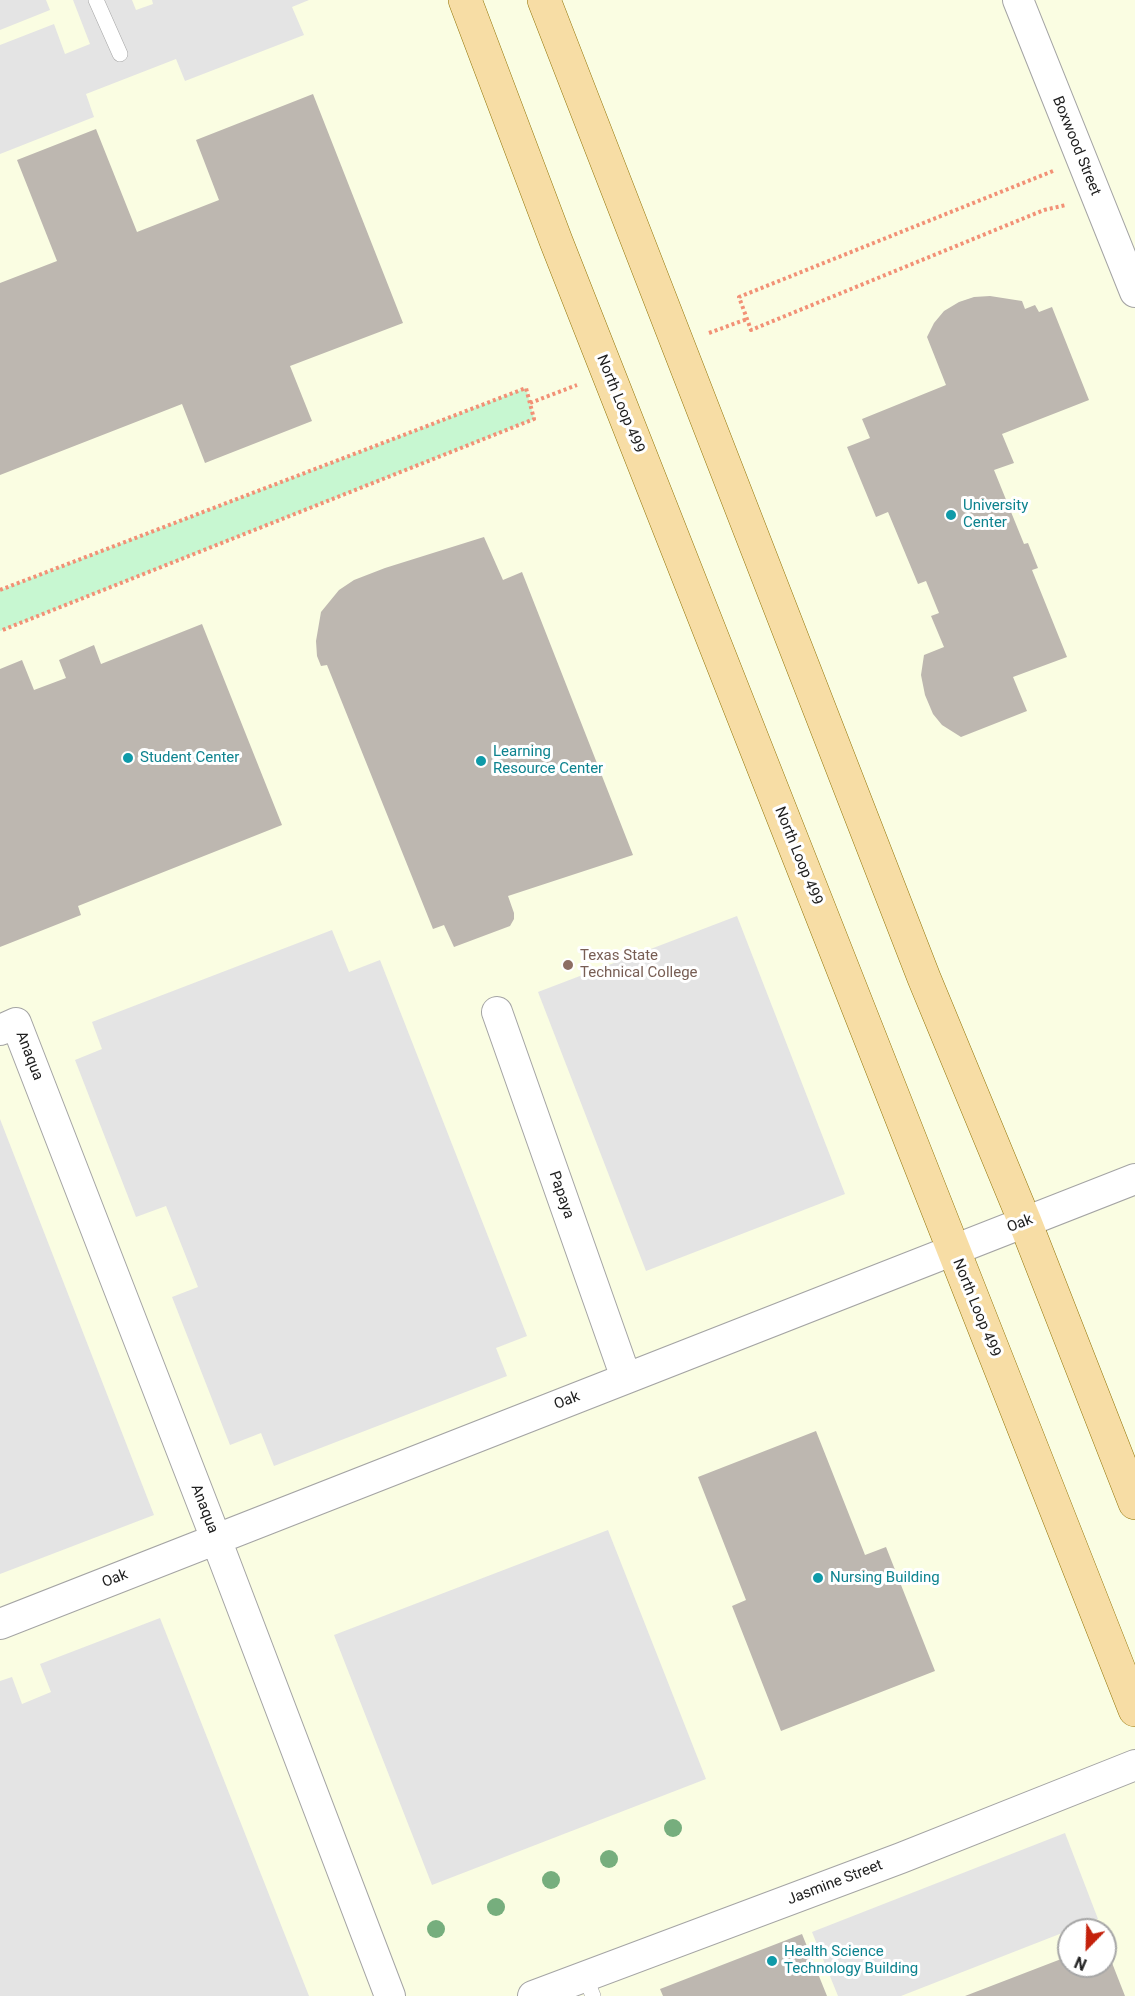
<!DOCTYPE html>
<style>
body{margin:0}
#map{position:relative;width:1135px;height:1996px;overflow:hidden;background:#f0eee7;font-family:Roboto,sans-serif}
canvas{display:block}
.north{position:absolute;left:1057px;top:1918px;width:60px;height:60px;box-sizing:border-box;background:#fff;border:2px solid #a6a6a6;border-radius:50%;rotate:203deg;font-size:16px;font-weight:700;line-height:24px;text-align:center;color:#202020}
.north::after{content:'';display:block;margin:auto;width:21px;height:27px;background:#c4210b;clip-path:polygon(50% 0,100% 100%,50% 72%,0 100%)}
</style>
<div id="map">
<canvas width="1135" height="1996"></canvas>
<div class="north">N</div>
</div>
<script>
const ctx = document.querySelector('canvas').getContext('2d');
ctx.lineJoin = 'round';
function fillPath(path, color) { ctx.fillStyle = color; ctx.fill(path, 'evenodd'); }
const shape = rows => new Path2D(rows.map(r => 'M' + r).join(''));
function stroke(path, color, width, dash) { ctx.strokeStyle = color; ctx.lineWidth = width; ctx.lineCap = dash ? 'butt' : 'round'; ctx.setLineDash(dash || []); ctx.stroke(path); }
function write(font, color, halo, rows, align = 'center') {
  ctx.font = font + ' Roboto,sans-serif'; ctx.lineWidth = 6; ctx.setLineDash([]); ctx.textBaseline = 'middle'; ctx.strokeStyle = halo; ctx.fillStyle = color; for (const [text, x, y, turn = 0] of rows) {
    ctx.save(); ctx.translate(x, y); ctx.rotate((+turn || 0) * Math.PI / 180); ctx.textAlign = isNaN(turn) ? turn : align; if (halo) ctx.strokeText(text, 0, 0); ctx.fillText(text, 0, 0); ctx.restore();
  }
}
const education = shape([
 [0,0,1135,0,1135,1996,0,1996],
 [1069,1930,1105,1930,1105,1966,1069,1966]
]);
const park = shape([
 [526,388,534,419,0,631,0,590]
]);
const parking = shape([
 [0,0,46,0,50,10,0,30],
 [73,0,132,0,136,10,153,4,152,0,309,0,292,7,304,35,185,81,176,59,86,94,94,117,0,154,0,45,54,24,65,54,90,44],
 [737,916,845,1194,646,1271,538,992],
 [332,930,349,972,380,960,527,1336,496,1348,507,1376,274,1466,261,1433,230,1445,172,1297,198,1287,166,1206,136,1217,75,1060,102,1049,92,1022],
 [0,1119,154,1515,0,1574],
 [608,1530,706,1779,432,1885,334,1635],
 [160,1618,309,1996,0,1996,0,1681,12,1677,22,1704,51,1692,40,1664],
 [1065,1833,1098,1919,901,1996,838,1996,812,1932]
]);
const building = shape([
 [313,94,403,323,290,366,312,421,205,463,182,404,0,475,0,283,57,261,17,160,96,129,137,232,219,200,196,140],
 [990,296,1022,301,1025,309,1035,305,1039,312,1052,307,1089,400,1002,434,1014,463,994,470,1024,544,1028,543,1038,568,1032,570,1067,657,1013,677,1027,711,961,737,942,725,933,714,925,695,921,675,924,655,944,647,931,616,939,613,926,581,918,584,888,512,876,517,847,447,870,438,862,419,946,385,927,337,934,323,944,311,959,302,974,297],
 [484,537,503,580,522,572,633,855,508,896,514,913,514,919,510,926,454,947,444,925,433,929,327,665,321,666,317,656,316,641,321,612,339,590,354,580,385,568],
 [202,624,282,825,78,906,81,915,0,947,0,669,22,660,34,690,66,678,59,660,94,645,101,664],
 [816,1431,865,1555,886,1547,935,1671,781,1731,732,1606,746,1600,698,1477],
 [802,1934,827,1996,663,1996,660,1989],
 [1105,1945,1125,1996,965,1996,1069,1956,1069,1966,1105,1966]
]);
const path = shape([
 [1053,171,739,297,751,330,1044,210,1066,205],
 [709,333,747,319],
 [530,403,577,385],
 [0,590,526,388,534,419,0,631]
]);
const service = shape([
 [96,0,120,54],
 [585,1976,593,1996]
]);
const minor = shape([
 [1018,0,1135,292],
 [497,1012,626,1378],
 [0,1030,16,1023,216,1539,390,1996],
 [0,1624,1135,1179],
 [533,1996,901,1858,1135,1765]
]);
const primary = shape([
 [465,0,556,241,1135,1710],
 [544,0,924,978,1025,1222,1135,1503]
]);
const trees = [
 [673,1828],
 [609,1859],
 [551,1880],
 [496,1907],
 [436,1929]
];
const markers = [
 [951,515,6,"#0f9aa8"],
 [128,758,6,"#0f9aa8"],
 [481,761,6,"#0f9aa8"],
 [568,965,6,"#8d6e63"],
 [818,1578,6,"#0f9aa8"],
 [772,1961,6,"#0f9aa8"]
];
const streetNames = [
 ["Boxwood Street",1076,146,68],
 ["North Loop 499",620,404,68],
 ["North Loop 499",798,856,68],
 ["Anaqua",29,1056,69],
 ["Papaya",561,1195,71],
 ["Oak",1020,1224,-21],
 ["North Loop 499",976,1308,68],
 ["Oak",567,1401,-21],
 ["Anaqua",204,1509,69],
 ["Oak",115,1579,-21],
 ["Jasmine Street",835,1883,-21]
];
const cultureNames = [
 ["University",963,506],
 ["Center",963,523],
 ["Learning",493,752],
 ["Resource Center",493,769],
 ["Student Center",140,758],
 ["Nursing Building",830,1578],
 ["Health Science",784,1952],
 ["Technology Building",784,1969]
];
const educationNames = [
 ["Texas State",580,956],
 ["Technical College",580,973]
];
fillPath(education, '#fafde2');
fillPath(park, '#c7f7d1');
fillPath(parking, '#e4e4e4');
fillPath(building, '#bdb7b0');
stroke(service, '#a4a4a4', 16);
stroke(minor, '#a4a4a4', 32);
stroke(primary, '#937609', 34);
stroke(path, '#f29176', 4, [3, 3]);
stroke(service, '#fff', 15);
stroke(minor, '#fff', 30);
stroke(primary, '#f7dda5', 33);
ctx.fillStyle = '#76ae7d';
for (const [x, y] of trees) { ctx.beginPath(); ctx.arc(x, y, 9, 0, 2 * Math.PI); ctx.fill(); }
for (const [x, y, r, color] of markers) { const dot = new Path2D(); dot.arc(x, y, r, 0, 2 * Math.PI); ctx.fillStyle = color; ctx.fill(dot); stroke(dot, '#fff', 2); }
write('15px', '#202020', '#fff', streetNames);
write('15px', '#0d838f', '#fff', cultureNames, 'left');
write('15px', '#785e54', '#fff', educationNames, 'left');
</script>
